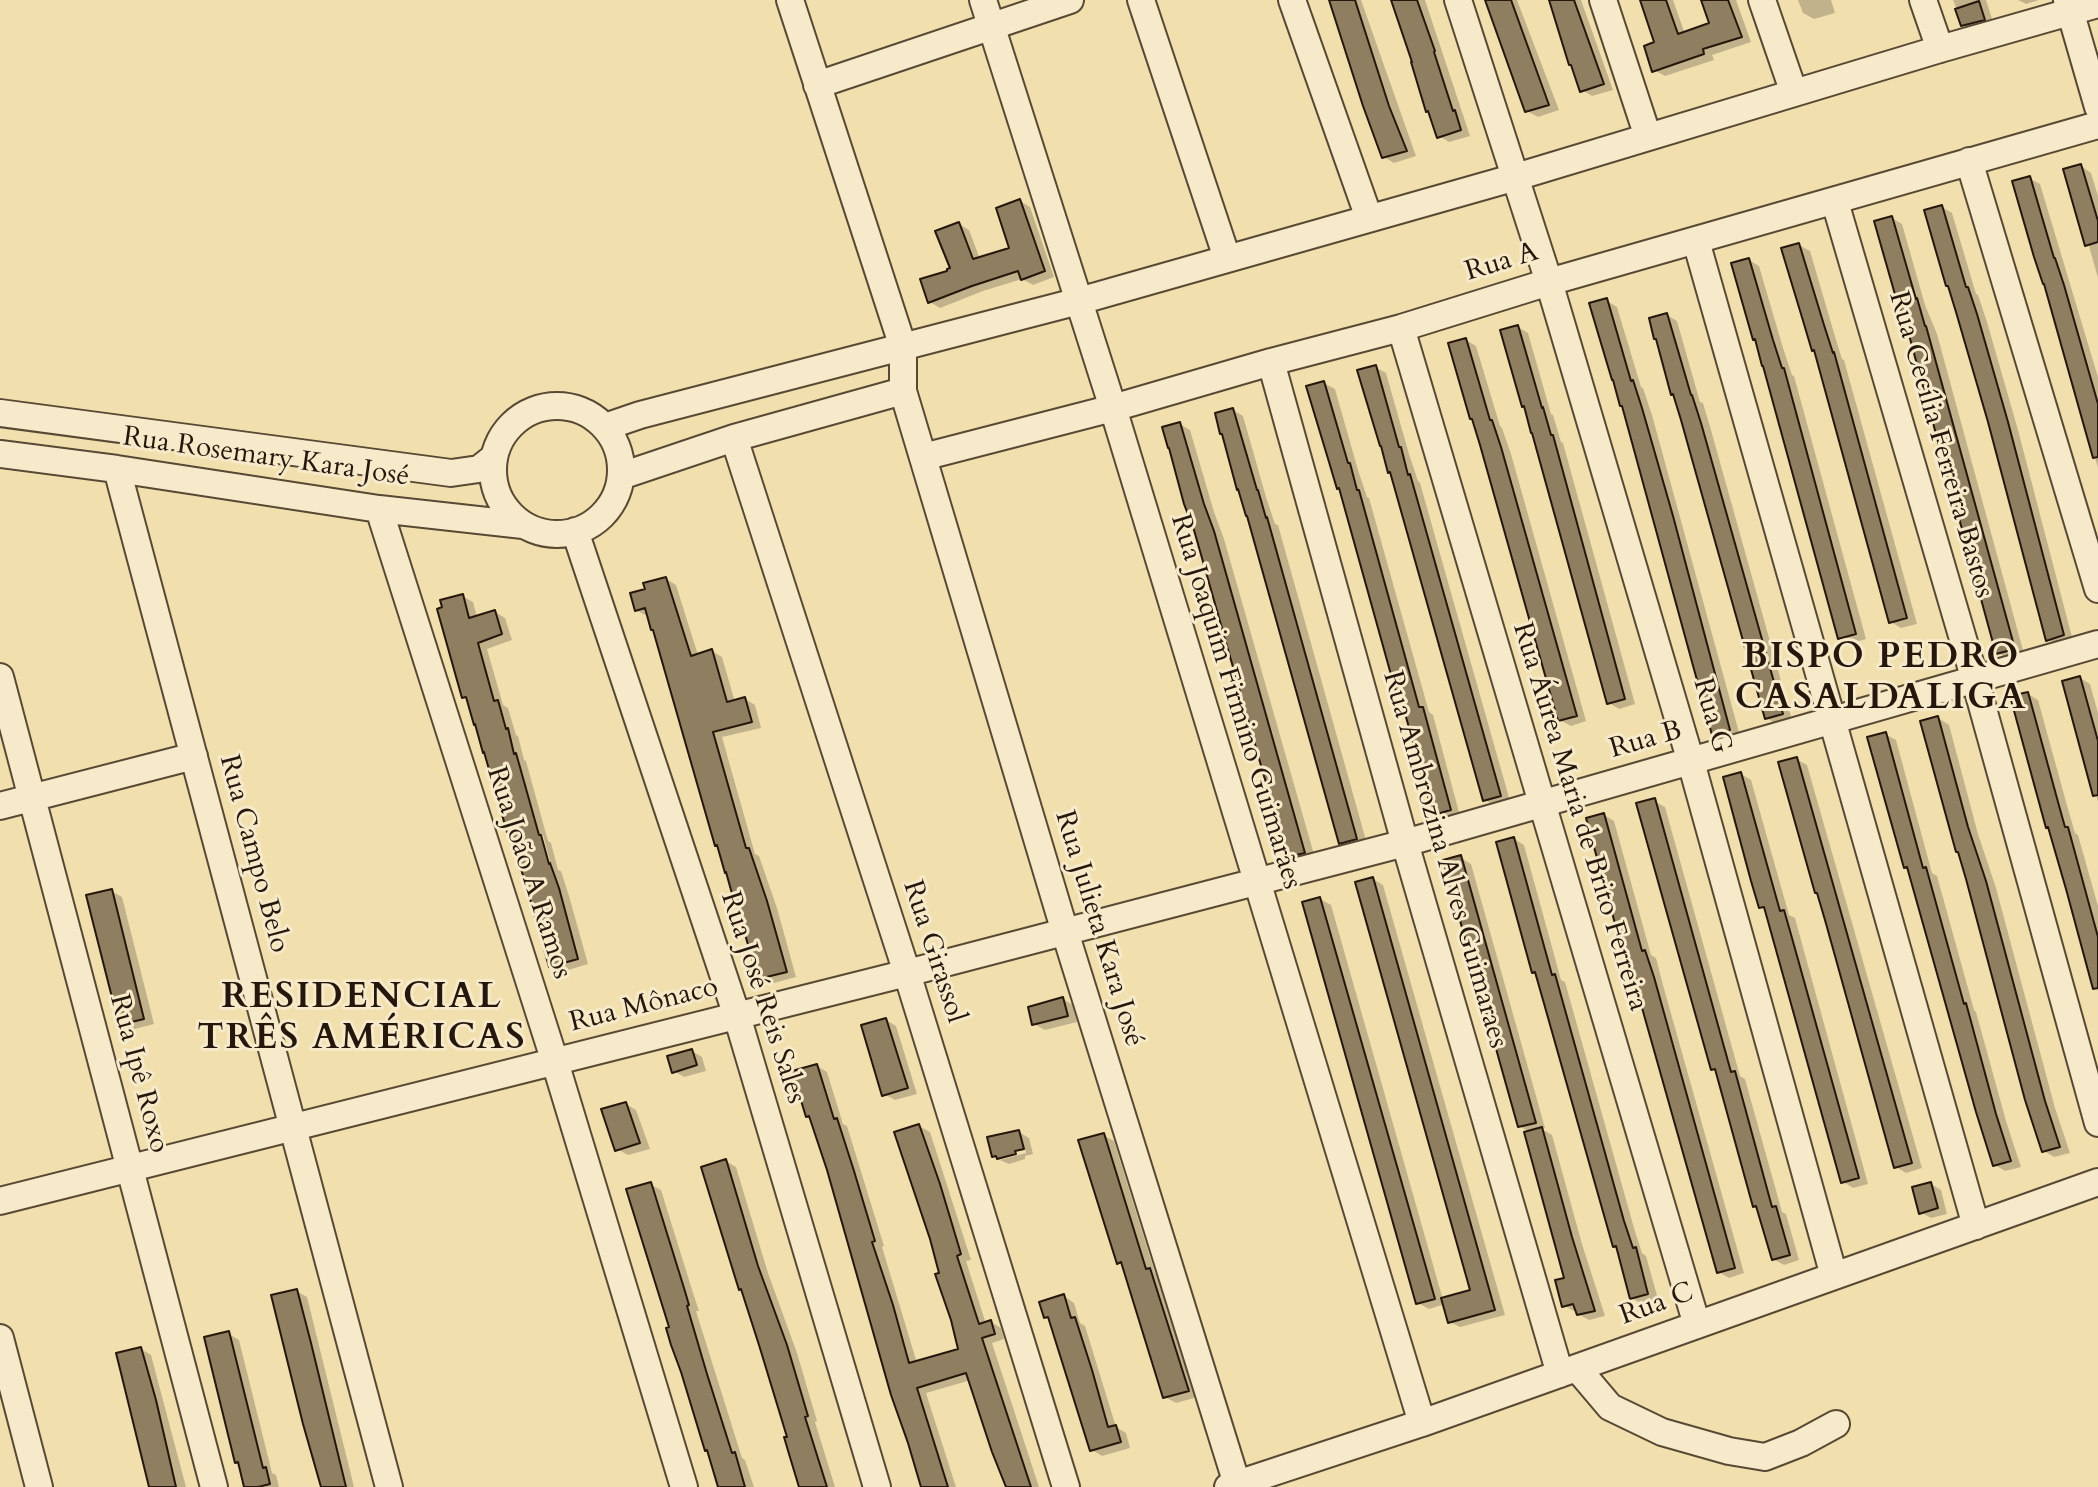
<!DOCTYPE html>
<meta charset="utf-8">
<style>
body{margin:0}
canvas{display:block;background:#f1dfae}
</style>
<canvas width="2098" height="1487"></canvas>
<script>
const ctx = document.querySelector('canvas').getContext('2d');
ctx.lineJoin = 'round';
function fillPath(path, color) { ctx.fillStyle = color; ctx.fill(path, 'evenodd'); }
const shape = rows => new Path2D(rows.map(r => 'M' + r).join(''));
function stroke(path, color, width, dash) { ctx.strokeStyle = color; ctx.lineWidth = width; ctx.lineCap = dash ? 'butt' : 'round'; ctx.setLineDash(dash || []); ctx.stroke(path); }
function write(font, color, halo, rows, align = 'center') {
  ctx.font = font + ' Cardo,serif'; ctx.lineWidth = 6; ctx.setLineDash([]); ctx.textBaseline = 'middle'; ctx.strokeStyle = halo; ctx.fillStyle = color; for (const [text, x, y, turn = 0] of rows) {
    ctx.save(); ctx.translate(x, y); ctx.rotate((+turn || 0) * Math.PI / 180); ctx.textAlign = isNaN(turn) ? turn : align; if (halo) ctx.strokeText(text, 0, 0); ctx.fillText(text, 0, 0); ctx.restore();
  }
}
const shadow = shape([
 [1330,0,1361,0,1416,156,1394,163,1384,157],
 [1393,0,1425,0,1470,136,1449,142,1439,136],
 [1485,0,1517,0,1559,110,1538,117,1527,111],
 [1550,0,1581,0,1613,90,1592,96,1582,90],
 [1641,0,1673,0,1685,34,1711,24,1703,0,1736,0,1751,42,1712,55,1714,60,1665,76,1654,70,1657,44],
 [1798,0,1831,0,1835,13,1814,19,1803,13],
 [1953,0,1986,0,1994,25,1973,31,1963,25],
 [2018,0,2039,0,2026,4],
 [2081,166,2091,173,2098,196,2098,278,2089,246,2087,245],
 [2029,178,2040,184,2098,377,2098,468,2047,284],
 [1020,201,1030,207,1054,277,1033,285,1022,279,983,291,940,308,930,302,952,269,959,224,969,230,980,259,1012,249],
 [1942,207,1952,213,1976,294,1978,295,1987,322,2018,430,2073,641,2058,645,2048,639],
 [1892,218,1902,224,1925,305,1937,334,2024,654,2009,659,1998,653],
 [1799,245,1810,251,1834,333,1842,359,1844,360,1917,624,1901,628,1891,622,1816,351],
 [1749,260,1759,266,1783,348,1792,375,1794,376,1866,639,1850,644,1840,638],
 [1607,301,1617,307,1641,387,1643,388,1652,415,1740,736,1724,740,1714,734],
 [1667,315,1677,321,1700,402,1703,403,1711,430,1792,720,1777,724,1766,718],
 [1518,327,1528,333,1551,414,1553,415,1561,442,1563,443,1635,704,1619,709,1609,703],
 [1466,340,1476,346,1500,426,1502,428,1511,454,1586,721,1571,726,1560,720,1474,419],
 [1375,367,1386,373,1409,454,1418,481,1420,483,1510,801,1495,806,1485,800],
 [1324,383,1335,389,1358,470,1367,497,1369,498,1429,712,1433,715,1460,816,1445,820,1434,814,1406,708,1401,705],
 [1233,410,1243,416,1266,497,1275,524,1278,525,1367,844,1351,848,1341,842],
 [1180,424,1190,430,1214,512,1224,539,1315,858,1299,862,1289,856],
 [666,579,676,585,698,655,712,651,722,657,735,702,745,699,755,705,761,728,722,737,755,854,759,856,777,908,796,977,770,984,759,978,649,615,647,616,636,610,648,591],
 [462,596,473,602,477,617,495,612,505,618,512,640,487,649,503,705,508,708,516,735,518,736,524,760,526,761,548,841,551,843,558,870,561,871,569,896,588,964,562,972,551,966,469,700,464,697],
 [539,835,543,835,553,873,549,874],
 [2080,678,2090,684,2098,713,2098,801,2092,784],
 [2028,694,2038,700,2068,809,2075,833,2078,835,2098,906,2098,992],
 [1938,718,1949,725,1978,834,1996,888,2055,1108,2070,1153,2054,1157,2044,1151],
 [1885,734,1896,740,1932,873,1937,876,1974,1010,1976,1012,2006,1121,2021,1167,2005,1171,1995,1165,1909,869,1905,867],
 [1796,759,1807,765,1922,1168,1906,1173,1896,1167],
 [1741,774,1751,780,1789,915,1795,918,1868,1184,1853,1188,1842,1181,1766,909,1761,907],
 [1654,801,1665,807,1740,1076,1745,1079,1782,1212,1786,1214,1799,1260,1784,1265,1773,1259,1759,1208,1755,1206,1716,1071,1713,1069],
 [1604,815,1614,821,1651,955,1656,958,1663,985,1744,1273,1729,1278,1719,1272,1628,950,1623,948],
 [1514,839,1524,845,1561,980,1565,982,1634,1228,1642,1253,1646,1256,1658,1299,1642,1304,1632,1298,1619,1248,1614,1246,1537,974,1534,972],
 [1461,858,1471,864,1545,1128,1542,1129,1552,1135,1582,1244,1605,1316,1589,1320,1578,1314,1577,1310,1574,1311,1563,1305,1567,1279,1530,1132,1519,1126],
 [1373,879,1383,885,1505,1315,1460,1327,1450,1322,1445,1304,1429,1309,1418,1303,1320,899,1331,905,1443,1300,1473,1291],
 [111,891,122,897,154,1024,131,1030,121,1023],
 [1063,999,1073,1005,1077,1022,1045,1030,1034,1024],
 [886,1020,896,1026,917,1094,895,1100,884,1094],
 [692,1051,702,1057,706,1071,684,1077,674,1071],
 [817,1066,827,1072,843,1124,847,1126,884,1246,882,1247,917,1363,960,1350,942,1275,919,1126,930,1132,971,1260,966,1261,986,1324,991,1322,1001,1328,1004,1339,992,1343,1039,1487,1008,1487,971,1380,926,1393,956,1487,923,1487],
 [626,1104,636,1110,650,1149,628,1155,617,1149],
 [1019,1132,1029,1138,1033,1154,1025,1156,1025,1159,1009,1164,1000,1160,1026,1153,1025,1149,1000,1156,1000,1160,994,1156],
 [1103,1135,1114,1141,1155,1273,1160,1276,1198,1397,1176,1403,1165,1397,1124,1266,1119,1262],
 [726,1161,736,1167,768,1273,797,1353,817,1421,815,1422,835,1487,803,1487,789,1438],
 [650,1184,661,1190,694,1296,699,1311,696,1311,742,1458,745,1460,754,1487,722,1487,671,1328],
 [1931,1184,1941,1190,1947,1214,1931,1218,1920,1212],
 [296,1291,307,1297,354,1487,323,1487],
 [1064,1296,1074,1303,1080,1323,1085,1326,1116,1427,1126,1433,1130,1448,1102,1456,1092,1450,1051,1320,1046,1317],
 [229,1334,239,1340,272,1473,276,1475,279,1487,247,1487],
 [141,1349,151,1355,186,1487,153,1487]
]);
const building = shape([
 [1329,0,1355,0,1389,106,1407,151,1382,158,1363,106,1329,0],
 [1391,0,1417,0,1435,51,1434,52,1453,111,1455,110,1461,130,1437,138,1428,111,1426,112,1411,62,1412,62,1391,0],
 [1485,0,1511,0,1549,105,1525,112,1485,0],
 [1549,0,1574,0,1604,84,1580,92,1571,65,1569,65,1549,0],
 [1640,0,1666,0,1678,34,1709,23,1701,0,1728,0,1742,37,1703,49,1704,54,1652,72,1644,46,1654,42,1640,0],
 [1979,1,1985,20,1961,26,1955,9,1979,1],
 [2081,164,2098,221,2098,242,2085,246,2063,169,2081,164],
 [2030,176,2054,258,2055,258,2064,285,2098,404,2098,457,2093,458,2044,284,2043,284,2034,257,2012,181,2030,176],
 [1020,199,1045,271,1021,280,1018,271,972,286,928,303,920,279,947,271,947,269,950,268,935,231,959,222,973,259,1009,248,996,208,1020,199],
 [1942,205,1966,287,1968,287,1977,314,2008,422,2064,635,2046,641,1988,422,1956,312,1948,286,1946,286,1924,210,1942,205],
 [1892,216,1916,299,1917,298,1925,326,1926,326,2015,649,1996,654,1906,324,1896,298,1874,221,1892,216],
 [1799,243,1824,325,1833,353,1834,352,1907,618,1889,623,1814,350,1812,351,1804,324,1781,248,1799,243],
 [1749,258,1773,340,1782,368,1784,368,1856,634,1838,639,1763,366,1762,366,1755,339,1753,340,1731,263,1749,258],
 [1607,298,1631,381,1633,380,1642,408,1673,516,1730,730,1712,735,1622,406,1620,406,1613,380,1612,380,1589,303,1607,298],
 [1667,313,1691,395,1692,395,1701,423,1783,714,1765,719,1681,420,1673,394,1671,395,1656,339,1654,339,1649,318,1667,313],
 [1518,325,1542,408,1543,407,1551,435,1553,435,1625,699,1607,704,1532,433,1531,433,1524,406,1522,407,1500,330,1518,325],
 [1466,338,1490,420,1492,420,1501,447,1577,716,1558,721,1480,445,1472,419,1470,419,1448,343,1466,338],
 [1376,365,1399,447,1401,447,1408,475,1410,474,1501,796,1483,801,1390,472,1388,473,1381,446,1380,446,1357,370,1376,365],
 [1324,381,1348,463,1350,463,1357,490,1359,490,1419,707,1423,707,1451,810,1433,815,1403,706,1400,707,1339,488,1337,489,1329,462,1306,386,1324,381],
 [1233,408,1257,490,1258,490,1266,518,1267,517,1357,839,1339,844,1247,516,1246,516,1238,489,1237,490,1222,434,1220,434,1215,413,1233,408],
 [1180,422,1204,504,1214,531,1305,853,1287,857,1194,530,1184,504,1169,448,1168,448,1162,427,1180,422],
 [666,577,691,656,712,649,727,702,745,697,752,722,713,732,746,848,749,848,767,901,787,972,758,979,735,900,734,901,726,872,725,873,717,845,715,846,653,630,651,630,645,608,635,611,630,593,645,589,643,583,666,577],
 [463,594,469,618,495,610,502,634,478,643,494,701,498,700,506,729,508,728,514,754,516,753,539,835,541,835,549,864,550,863,559,888,578,959,549,967,527,888,509,831,507,832,484,752,483,753,475,724,474,725,466,697,462,698,437,609,442,607,440,600,463,594],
 [2080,676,2098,741,2098,795,2093,796,2062,681,2080,676],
 [2028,692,2058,802,2065,827,2068,827,2098,937,2098,988,2093,989,2066,889,2048,827,2046,828,2010,696,2028,692],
 [1938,716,1968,827,1986,881,2045,1101,2060,1147,2042,1152,2025,1100,1966,879,1958,852,1956,852,1920,721,1938,716],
 [1886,732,1923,868,1926,867,1964,1004,1966,1003,1996,1114,2011,1161,1993,1166,1976,1112,1907,867,1904,868,1867,737,1886,732],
 [1797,757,1912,1163,1894,1168,1825,920,1817,893,1815,893,1778,762,1797,757],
 [1741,772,1780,911,1784,910,1792,938,1859,1178,1841,1183,1764,907,1759,908,1751,881,1723,777,1741,772],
 [1655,798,1731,1072,1735,1071,1772,1207,1776,1206,1790,1255,1772,1260,1756,1206,1753,1207,1715,1069,1711,1070,1636,803,1655,798],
 [1604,813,1642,951,1645,950,1654,977,1735,1268,1717,1273,1633,976,1625,948,1622,949,1586,818,1604,813],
 [1514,837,1552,975,1555,974,1624,1221,1633,1248,1636,1247,1648,1294,1630,1299,1616,1246,1613,1247,1543,1000,1535,972,1532,973,1496,842,1514,837],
 [1461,855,1536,1123,1518,1127,1443,860,1461,855],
 [1373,877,1495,1310,1448,1323,1441,1298,1470,1290,1355,882,1373,877],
 [112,889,144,1019,119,1025,86,895,112,889],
 [1320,897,1435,1299,1416,1304,1302,902,1320,897],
 [1063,997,1068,1016,1032,1025,1028,1007,1063,997],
 [886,1018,908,1088,882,1096,861,1025,886,1018],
 [692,1049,697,1065,672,1073,667,1056,692,1049],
 [817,1064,834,1119,837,1118,854,1171,875,1241,872,1242,893,1305,909,1363,958,1349,951,1320,935,1274,939,1273,930,1239,894,1132,919,1124,940,1184,961,1254,957,1256,979,1324,991,1320,995,1334,982,1338,1031,1487,1006,1487,992,1452,966,1373,917,1388,948,1487,921,1487,908,1443,891,1395,827,1170,809,1116,806,1117,792,1071,817,1064],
 [626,1102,640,1143,615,1151,601,1109,626,1102],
 [1542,1127,1572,1237,1595,1311,1577,1315,1573,1304,1562,1307,1555,1280,1564,1278,1524,1132,1542,1127],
 [1019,1130,1024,1149,1015,1151,1016,1154,997,1159,996,1156,992,1157,987,1137,1019,1130],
 [1104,1133,1146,1269,1150,1268,1189,1391,1163,1398,1121,1262,1117,1264,1078,1140,1104,1133],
 [726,1159,758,1266,787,1345,808,1416,805,1417,827,1487,799,1487,789,1454,784,1437,787,1437,759,1345,741,1289,739,1290,701,1167,726,1159],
 [651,1182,684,1288,689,1305,687,1306,707,1374,732,1453,735,1452,745,1487,718,1487,707,1450,705,1451,681,1372,671,1345,666,1328,669,1327,626,1189,651,1182],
 [1931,1182,1938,1208,1919,1214,1912,1187,1931,1182],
 [297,1289,311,1343,346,1487,321,1487,303,1424,271,1295,297,1289],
 [1064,1294,1071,1318,1075,1317,1092,1370,1108,1427,1116,1425,1121,1442,1090,1451,1048,1317,1044,1318,1039,1302,1064,1294],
 [229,1331,263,1468,266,1467,270,1484,258,1487,244,1487,238,1462,235,1463,204,1337,229,1331],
 [141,1347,156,1400,176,1487,149,1487,120,1369,116,1353,141,1347]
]);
const minor = shape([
 [790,0,903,347,903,391,1065,932,1237,1484],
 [983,0,1113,408,1422,1423],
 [1141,0,1227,258],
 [1292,0,1369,218],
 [1458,0,1549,282,1691,762,1834,1276],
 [1603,0,1648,137],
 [1762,0,1794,93],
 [1923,0,1940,49],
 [2067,0,2098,107],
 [817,85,1070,0],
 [1969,161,2098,589],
 [1835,202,1975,680,2098,1123],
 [1696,241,1976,1226],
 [1401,328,1697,1325],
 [1271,362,1405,843,1560,1374],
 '493 470a64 64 0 1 1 128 0a64 64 0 1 1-128 0Z',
 [0,413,451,473,479,469,493,458],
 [605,427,640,415,1079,301,1516,177,1940,49,2098,4],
 [734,438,907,973,1066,1487],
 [0,454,117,469,379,509,523,525],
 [923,457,1113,408,1271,362,1401,328,1549,282,2098,125],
 [117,469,389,1487],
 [621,476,734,438,903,391],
 [379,509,555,1062,684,1487],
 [575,531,737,1016,877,1487],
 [0,677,214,1487],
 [0,806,194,756],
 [0,1201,907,973,1405,843,2098,644],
 [0,1338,39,1487],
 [1577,1368,1610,1407,1662,1432,1729,1451,1765,1457,1801,1443,1836,1424],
 [1228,1487,1422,1423,2098,1182]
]);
const streetNames = [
 ["Rua A",1502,263,-17],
 ["Rua Cecília Ferreira Bastos",1940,445,74],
 ["Rua Rosemary Kara José",266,458,8],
 ["Rua Joaquim Firmino Guimarães",1235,702,73],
 ["Rua G",1711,716,74],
 ["Rua B",1646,741,-16],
 ["Rua Áurea Maria de Brito Ferreira",1579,817,73],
 ["Rua Campo Belo",253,854,75],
 ["Rua Ambrozina Alves Guimaraes",1444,860,74],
 ["Rua João A Ramos",528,873,72],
 ["Rua Julieta Kara José",1098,929,73],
 ["Rua Girassol",933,952,72],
 ["Rua José Reis Sales",762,998,72],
 ["Rua Mônaco",644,1006,-14],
 ["Rua Ipê Roxo",138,1074,75],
 ["Rua C",1657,1305,-20]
];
const districtNames = [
 ["BISPO PEDRO",1881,659],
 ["CASALDALIGA",1881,700],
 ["RESIDENCIAL",362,999],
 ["TRÊS AMÉRICAS",362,1040]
];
fillPath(shadow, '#0003');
fillPath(building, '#8f7f60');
stroke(building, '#25170b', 2);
stroke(minor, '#584934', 30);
stroke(minor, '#f6eaca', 26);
write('28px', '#25170b', '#f6eaca', streetNames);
ctx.letterSpacing = '2px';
write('bold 36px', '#25170b', '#f6eaca', districtNames);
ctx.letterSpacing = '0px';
</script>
